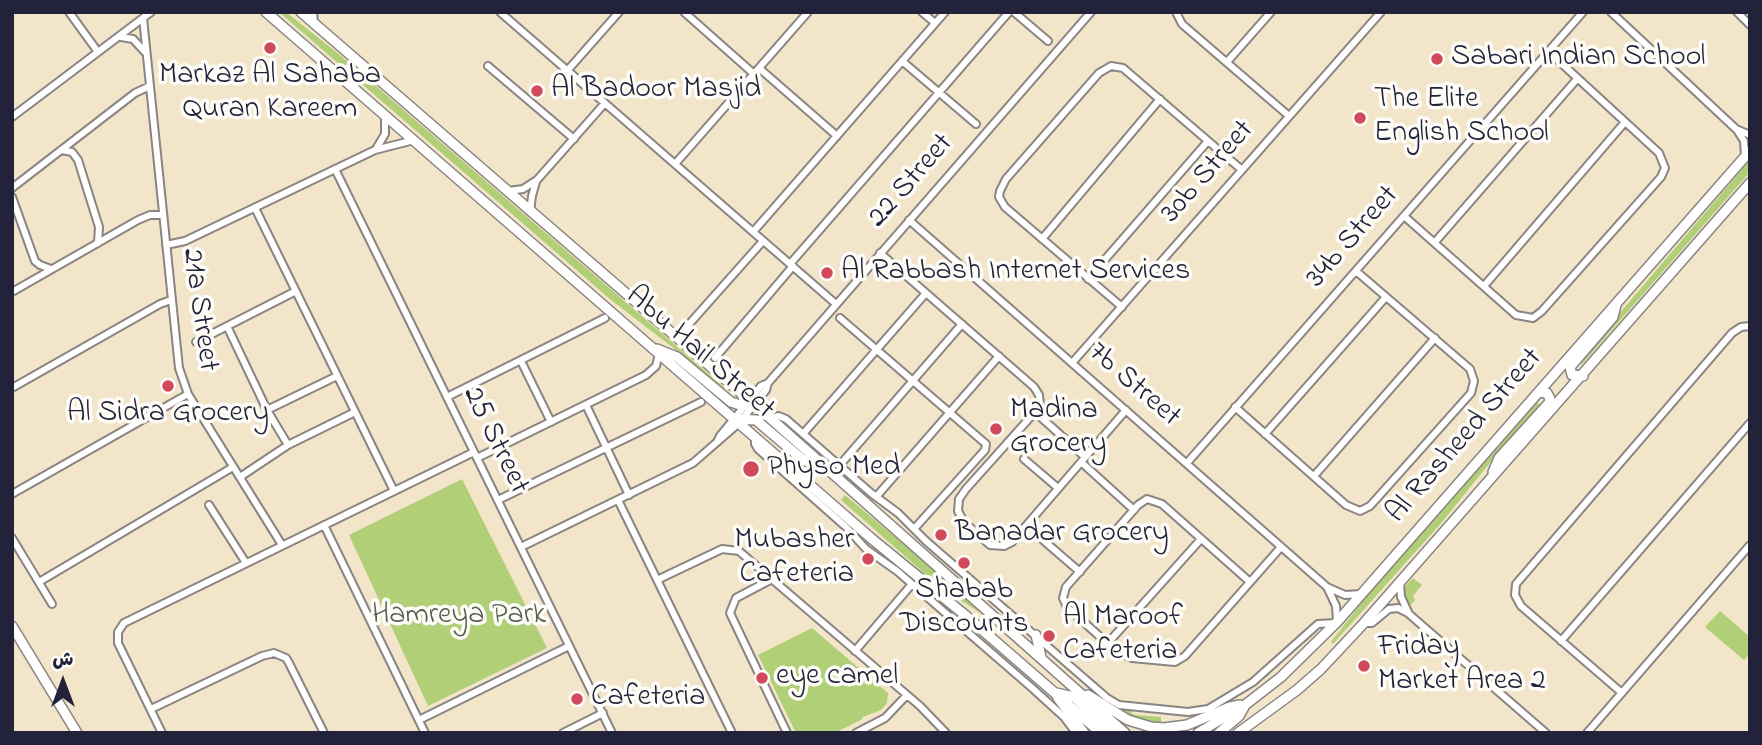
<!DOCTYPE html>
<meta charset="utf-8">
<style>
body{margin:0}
#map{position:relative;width:1762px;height:745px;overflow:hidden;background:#f2e5ca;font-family:"Indie Flower","Playpen Sans Arabic",sans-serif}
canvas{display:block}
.frame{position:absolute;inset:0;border:14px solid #22223b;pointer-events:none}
.north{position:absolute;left:28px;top:647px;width:70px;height:70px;-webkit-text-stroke:5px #fdfcf7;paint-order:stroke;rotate:0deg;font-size:19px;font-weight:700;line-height:28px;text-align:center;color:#22223b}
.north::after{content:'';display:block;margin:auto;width:24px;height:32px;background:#22223b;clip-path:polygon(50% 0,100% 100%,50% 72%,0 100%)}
</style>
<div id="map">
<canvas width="1762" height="745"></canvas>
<div class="frame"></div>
<div class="north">ش</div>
</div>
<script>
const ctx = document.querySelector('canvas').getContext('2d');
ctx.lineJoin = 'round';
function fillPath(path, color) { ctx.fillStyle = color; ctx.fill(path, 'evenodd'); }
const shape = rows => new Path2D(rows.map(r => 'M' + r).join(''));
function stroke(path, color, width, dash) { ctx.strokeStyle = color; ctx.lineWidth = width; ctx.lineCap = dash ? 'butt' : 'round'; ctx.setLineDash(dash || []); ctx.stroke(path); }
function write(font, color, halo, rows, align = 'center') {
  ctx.font = font + ' "Indie Flower",sans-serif'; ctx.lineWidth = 7; ctx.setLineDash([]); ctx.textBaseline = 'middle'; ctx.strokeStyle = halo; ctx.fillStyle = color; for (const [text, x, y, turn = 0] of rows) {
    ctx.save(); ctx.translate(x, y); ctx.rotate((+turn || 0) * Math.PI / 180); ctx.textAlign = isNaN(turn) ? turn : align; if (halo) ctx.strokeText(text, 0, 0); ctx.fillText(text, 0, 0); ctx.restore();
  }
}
const green = shape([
 [279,12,286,12,340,55,725,388,723,390,671,346,611,300],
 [1750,160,1750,172,1582,364,1579,361],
 [1537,402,1540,405,1484,470,1443,521,1333,644,1331,642,1381,578],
 [462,479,547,648,428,706,349,535],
 [845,495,931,567,996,623,940,587,841,500],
 [1413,578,1422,585,1413,596,1415,600,1410,606,1404,593,1406,585],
 [1720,611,1750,637,1750,654,1744,660,1705,627],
 [812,628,888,693,887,703,881,710,863,717,861,720,834,733,796,733,758,655],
 [1116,708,1133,711,1131,713,1135,715,1161,717,1161,724,1144,722]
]);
const street = shape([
 [69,12,98,52],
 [313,12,314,24],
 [500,12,836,304],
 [684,12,754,74],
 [922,12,935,23],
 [1014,12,1048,41],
 [1176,12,1182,24,1289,116],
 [1611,12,1736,129,1750,135],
 [1737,12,1750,25],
 [143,18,179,368,188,394,282,545],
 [121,37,133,39,145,52],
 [902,61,976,124],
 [1227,62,1271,12],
 [488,66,574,139],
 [759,68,837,136],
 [567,71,619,12],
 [12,117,151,12],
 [1737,130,1744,141,1745,156],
 [376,149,385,134,385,117],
 [61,150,72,152,78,160,99,227,98,243],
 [675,164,808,12],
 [335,169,612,733],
 [12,188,135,93,150,86],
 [508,191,523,189,537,180,605,103],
 [12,197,35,261,40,265,51,269],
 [255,208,394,491],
 [530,212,532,196,536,182],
 [1404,216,1516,315,1533,318,1542,311,1661,177,1665,168,1659,153,1548,51],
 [909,220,1327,587,1345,595,1361,594],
 [753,232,945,12],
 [1042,239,1160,99],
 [1435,242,1577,79],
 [166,245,185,241,375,150,414,140],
 [880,253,1034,387,1039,395,1040,405,1035,412,966,489,959,499,958,511,964,522,990,545,1004,546,1012,542,1126,410],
 [790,264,1009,12],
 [1088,279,1208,141],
 [1484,286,1625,122],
 [12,292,138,220,150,215,163,215],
 [1122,307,1005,207,999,197,1000,191,1006,179,1099,73,1111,66,1123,68,1242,170],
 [840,318,986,444,985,450,914,529],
 [227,326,267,410,288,445],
 [683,331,763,241],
 [196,342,296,291],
 [715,358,793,266],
 [521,361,551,422],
 [1072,363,1381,12],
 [12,388,160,304,171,300],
 [447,397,605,318],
 [586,405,629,495],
 [1235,407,1346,505,1360,511,1370,506,1471,393,1474,381,1470,369,1356,271],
 [267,410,337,376],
 [1035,412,1085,457],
 [770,418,779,416,786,419,871,493,898,513,926,541,1107,698,1119,705,1188,712,1208,709,1253,682,1318,624,1336,623],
 [803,434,926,293],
 [1265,434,1386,297],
 [755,437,755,444,758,449,846,527,866,549,897,571,1031,687,1064,717,1076,733],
 [717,442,720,436,761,386,768,383,1091,12],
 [477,458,646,375,656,366,659,354],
 [1024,459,1058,488],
 [1081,462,1134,510],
 [1187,463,1583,12],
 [839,466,962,324],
 [1314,476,1435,338],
 [240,477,288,445,355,412],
 [12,494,188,394],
 [876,497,999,356],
 [498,500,701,402],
 [618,500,732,733],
 [209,505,246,563],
 [324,525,425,733],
 [12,538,52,604],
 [1043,540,1080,572],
 [521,547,693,463,739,423,766,390,768,383],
 [772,579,736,598,730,613,787,733],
 [657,580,722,549,739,551,920,706,946,733],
 [39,582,233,467],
 [1250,582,1162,504,1147,499,1138,505,1066,587,1063,598,1067,607,1117,652,1132,658,1175,662,1185,656,1281,547],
 [1400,582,1401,597,1409,614,1546,733],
 [1328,589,1336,606,1337,621],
 [1364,623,1372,623,1389,609,1398,608,1408,613],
 [1561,641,1750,423],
 [1107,644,1201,539],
 [855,651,912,584],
 [1622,693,1521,606,1515,595,1516,584,1732,333,1741,327,1750,326],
 [151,709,262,656,274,653,286,658,289,663,324,733],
 [419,720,569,646],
 [162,733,118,643,118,632,124,623,474,452],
 [563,733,603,713],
 [856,733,885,718,907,695],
 [1587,733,1750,545]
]);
const secondary = shape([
 [266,12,872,539,965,615,1101,733],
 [301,12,770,418,1125,733],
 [657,349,677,357,731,402,740,405,754,405],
 [1583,376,1572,375,1570,367,1613,317,1616,305],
 [735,419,756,420,802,459,808,462,819,463],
 [1493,472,1499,458,1549,403,1550,399,1547,393,1539,392],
 [958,624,965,615],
 [12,626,77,733],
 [1036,635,1041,657],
 [1056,693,1074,697,1113,733],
 [1088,695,1128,720,1151,727,1164,728,1187,725,1230,707,1240,705],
 [1058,698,1084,733],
 [1198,733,1245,705,1281,677,1337,622,1750,151],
 [1219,733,1239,716,1244,707],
 [1238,733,1297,690,1321,669,1364,623,1750,183]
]);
const markers = [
 [270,48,7,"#d1495b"],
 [1437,59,7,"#d1495b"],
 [537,91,7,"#d1495b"],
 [1360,118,7,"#d1495b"],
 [827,273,7,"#d1495b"],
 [168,386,7,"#d1495b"],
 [996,429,7,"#d1495b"],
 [751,469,9,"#d1495b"],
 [941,535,7,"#d1495b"],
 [868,559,7,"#d1495b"],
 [964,563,7,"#d1495b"],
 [1049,636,7,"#d1495b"],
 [1364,666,7,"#d1495b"],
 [762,678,7,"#d1495b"],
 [577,699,7,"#d1495b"]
];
const poiNames = [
 ["Sabari Indian School",1451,59],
 ["Markaz Al Sahaba",270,77,"center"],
 ["Quran Kareem",270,111,"center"],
 ["Al Badoor Masjid",551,91],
 ["The Elite",1374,101],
 ["English School",1374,135],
 ["Al Rabbash Internet Services",841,273],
 ["Madina",1010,412],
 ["Grocery",1010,446],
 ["Al Sidra Grocery",168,415,"center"],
 ["Physo Med",767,469],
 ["Banadar Grocery",955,535],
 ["Mubasher",854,542,"right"],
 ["Cafeteria",854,576,"right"],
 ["Shabab",964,592,"center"],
 ["Discounts",964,626,"center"],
 ["Al Maroof",1063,619],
 ["Cafeteria",1063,653],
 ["Friday",1378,649],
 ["Market Area 2",1378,683],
 ["eye camel",776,678],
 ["Cafeteria",591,699]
];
const streetNames = [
 ["30b Street",1209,173,-49],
 ["22 Street",912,182,-49],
 ["34b Street",1354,238,-49],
 ["21a Street",198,310,82],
 ["Abu Hail Street",699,354,41],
 ["7b Street",1133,386,41],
 ["Al Rasheed Street",1466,437,-49],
 ["25 Street",494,441,64]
];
const parkNames = [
 ["Hamreya Park",459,617]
];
fillPath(green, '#b0cf77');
stroke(street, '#8a8482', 10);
stroke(secondary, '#8a8482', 12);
stroke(street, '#fff', 6);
stroke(secondary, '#fff', 9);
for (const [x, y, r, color] of markers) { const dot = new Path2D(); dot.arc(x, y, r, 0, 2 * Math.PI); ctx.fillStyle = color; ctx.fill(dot); stroke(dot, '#fdfcf7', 2.5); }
write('30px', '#22223b', '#fdfcf7', poiNames, 'left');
write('30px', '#22223b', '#fdfcf7', streetNames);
write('30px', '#545f50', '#fdfcf7', parkNames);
</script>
